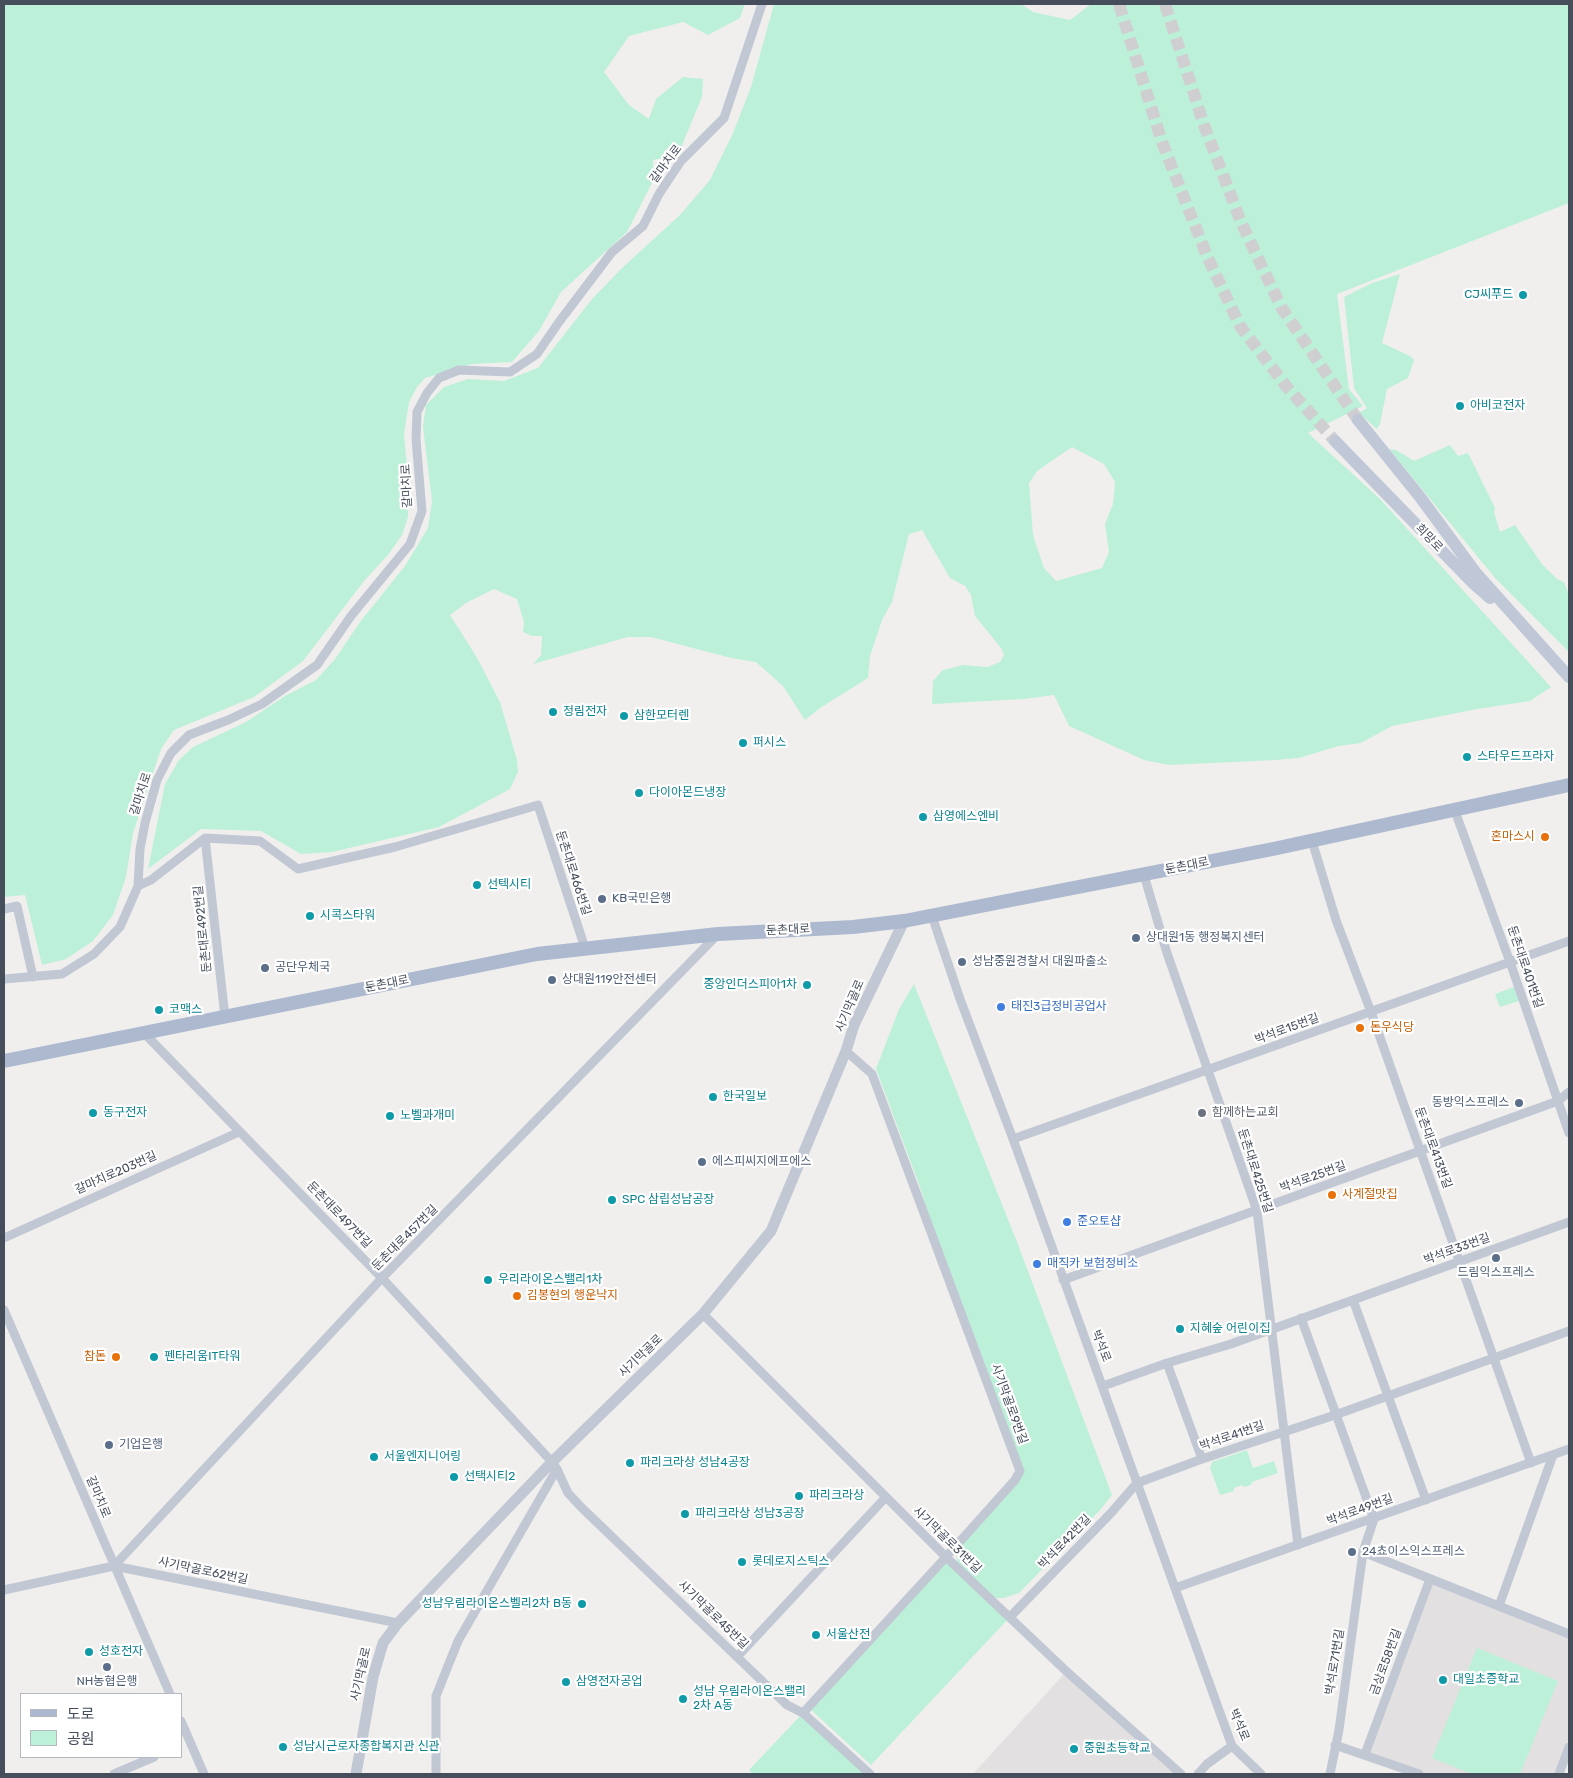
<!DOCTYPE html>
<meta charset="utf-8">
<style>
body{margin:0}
#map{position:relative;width:1573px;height:1778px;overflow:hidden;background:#f1efee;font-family:Rubik,"Noto Sans KR",sans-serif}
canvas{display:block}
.frame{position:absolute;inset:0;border:5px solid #464e5c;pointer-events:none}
.legend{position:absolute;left:20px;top:1693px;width:162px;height:65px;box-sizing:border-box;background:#fff;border:1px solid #b5b8be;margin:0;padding:6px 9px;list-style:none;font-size:15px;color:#464e5c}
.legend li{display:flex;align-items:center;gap:10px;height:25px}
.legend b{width:25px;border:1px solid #b5b8be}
</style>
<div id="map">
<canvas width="1573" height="1778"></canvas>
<div class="frame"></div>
<ul class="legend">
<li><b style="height:6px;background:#adb9ce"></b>도로</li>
<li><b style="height:14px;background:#bcf0d8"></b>공원</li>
</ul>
</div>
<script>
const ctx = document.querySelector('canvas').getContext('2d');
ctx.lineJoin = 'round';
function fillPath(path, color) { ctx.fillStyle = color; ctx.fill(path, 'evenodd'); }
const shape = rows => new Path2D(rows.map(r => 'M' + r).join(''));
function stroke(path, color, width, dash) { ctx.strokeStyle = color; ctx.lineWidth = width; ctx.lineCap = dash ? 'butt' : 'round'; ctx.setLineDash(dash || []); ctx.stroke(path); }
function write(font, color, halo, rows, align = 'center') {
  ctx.font = font + ' Rubik,"Noto Sans KR",sans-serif'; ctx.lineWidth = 4.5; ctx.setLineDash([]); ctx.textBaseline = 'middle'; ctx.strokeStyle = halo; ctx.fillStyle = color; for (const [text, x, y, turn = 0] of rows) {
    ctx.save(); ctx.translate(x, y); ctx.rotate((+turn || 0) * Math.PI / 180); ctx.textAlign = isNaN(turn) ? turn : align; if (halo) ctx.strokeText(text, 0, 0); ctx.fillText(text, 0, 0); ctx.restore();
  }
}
const education = shape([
 [1431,1581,1569,1637,1569,1738,1556,1774,1422,1774,1365,1754],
 [1065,1673,1176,1774,973,1774]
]);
const green = shape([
 [4,4,745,4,740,18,708,35,683,22,629,36,604,72,629,105,649,119,656,99,683,77,703,79,702,97,678,155,653,160,654,179,627,232,561,292,539,331,512,362,472,364,425,378,417,387,409,402,404,434,408,479,408,517,402,535,388,555,364,581,303,661,254,697,174,730,161,749,133,833,126,877,113,915,93,941,66,959,42,965,25,895,4,897],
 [774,4,1021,4,1033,12,1070,20,1091,4,1569,4,1569,203,1337,294,1349,389,1363,406,1308,433,1380,499,1551,687,1530,701,1477,709,1392,726,1361,743,1338,746,1299,758,1275,760,1170,765,1144,760,1069,726,1054,695,1024,699,932,704,933,681,943,670,963,665,987,667,1000,662,1004,655,1001,648,975,616,971,595,965,586,950,578,922,530,909,534,892,602,882,620,870,656,868,678,820,708,805,720,783,686,756,662,731,658,651,637,628,637,533,664,541,655,542,636,532,636,523,632,524,622,517,599,494,589,466,603,450,615,476,656,500,702,517,760,518,772,510,789,439,827,332,852,301,854,261,831,201,829,148,869,165,784,179,760,193,747,246,722,285,696,316,680,335,659,360,622,405,566,428,528,432,501,423,427,426,405,444,387,468,379,504,381,538,368,592,299,621,269,680,215,710,180,733,133,751,87],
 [1072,447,1104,464,1115,482,1113,504,1105,524,1109,552,1102,568,1056,581,1044,568,1033,535,1029,483,1037,471],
 [1400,274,1382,343,1410,356,1414,360,1408,378,1387,389,1380,424,1377,429,1359,413,1367,408,1354,388,1344,297,1372,283],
 [1450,445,1458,456,1468,453,1495,508,1494,512,1500,532,1515,525,1542,564,1557,579,1564,582,1569,595,1569,652,1496,579,1389,449,1396,450,1414,461],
 [914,984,1017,1242,1112,1495,1100,1510,1019,1593,1004,1598,994,1598,959,1568,956,1555,958,1549,1023,1471,982,1357,939,1249,920,1187,876,1069,899,1009],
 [1514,987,1519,1001,1500,1007,1495,994],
 [1247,1450,1253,1468,1274,1461,1278,1473,1252,1482,1251,1485,1244,1487,1242,1485,1234,1488,1234,1491,1220,1495,1210,1468,1212,1462],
 [946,1557,1010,1617,871,1765,809,1708],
 [1477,1648,1558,1681,1520,1774,1472,1774,1432,1758],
 [803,1713,873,1774,753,1774,749,1770]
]);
const secondaryTunnel = shape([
 [1119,4,1162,142,1207,256,1240,326,1286,386,1335,441],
 [1165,4,1204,125,1241,222,1281,307,1358,420]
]);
const minor = shape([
 [1455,811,1510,962,1569,1133],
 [205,838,225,1017],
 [1312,841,1336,920,1371,1012,1531,1463],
 [1144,875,1167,953,1257,1211,1298,1545],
 [138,886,151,880,205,838,260,841,298,869,395,847,538,805,585,948],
 [4,909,17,906,33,977],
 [932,916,960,999,1013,1139,1232,1746,1261,1774],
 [4,979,62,974,94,954,120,927,138,886,140,849,145,823,157,780,171,753,189,735,228,720,262,704,317,665,351,616,410,544,422,511,416,439,417,412,427,393,439,378,459,370,510,372,537,354,559,322,612,252,643,226,659,194,681,161,724,118,762,4],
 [145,1034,382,1278,552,1462,557,1469,568,1493,581,1507,787,1705,803,1713,870,1774],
 [1013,1139,1569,941],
 [4,1238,239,1132],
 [1063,1280,1558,1101,1569,1092],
 [1353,1300,1426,1500],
 [4,1310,170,1694],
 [703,1314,946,1557,1065,1670,1181,1774],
 [1301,1318,1374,1519,1363,1552,1339,1730,1330,1774],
 [1167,1363,1202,1459],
 [1103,1386,1167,1363,1231,1344,1569,1222],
 [1363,1552,1569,1634],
 [114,1566,382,1278,718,934],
 [1175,1588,1569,1449],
 [4,1590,114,1566,398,1623],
 [1499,1606,1553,1455],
 [1010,1617,1111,1513,1137,1483,1202,1459,1335,1415,1569,1331],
 [738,1656,885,1498],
 [803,1713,946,1557,1015,1480,1020,1471,872,1074,846,1051],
 [181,1721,204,1774],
 [1335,1745,1419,1774],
 [1365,1754,1430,1579],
 [114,1774,154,1757],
 [436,1774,436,1696,458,1641,557,1469],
 [1198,1774,1207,1764,1232,1746],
 [1559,1774,1569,1747]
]);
const tertiary = shape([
 [356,1774,373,1677,383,1643,398,1623,550,1464,703,1314,771,1231,846,1051,854,1025,904,921]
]);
const secondary = shape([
 [1358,420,1420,497,1476,573,1569,677],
 [1335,441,1473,583,1490,598]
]);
const primary = shape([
 [4,1061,537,954,718,934,853,927,904,921,1273,849,1569,785]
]);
const markers = [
 [1523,295,5,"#0f9aa8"],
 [1460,406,5,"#0f9aa8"],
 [553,712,5,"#0f9aa8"],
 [624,716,5,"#0f9aa8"],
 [743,743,5,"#0f9aa8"],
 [1467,757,5,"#0f9aa8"],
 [639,793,5,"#0f9aa8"],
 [923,817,5,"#0f9aa8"],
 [1545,837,5,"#e8710a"],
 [477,885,5,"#0f9aa8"],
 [602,899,5,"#5c6f8a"],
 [310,916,5,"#0f9aa8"],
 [1136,938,5,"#5c6f8a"],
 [962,962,5,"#5c6f8a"],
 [265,968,5,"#5c6f8a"],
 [552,980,5,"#5c6f8a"],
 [807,985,5,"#0f9aa8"],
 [1001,1007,5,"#3f7fe0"],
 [159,1010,5,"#0f9aa8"],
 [1360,1028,5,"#e8710a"],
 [713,1097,5,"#0f9aa8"],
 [1519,1103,5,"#5c6f8a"],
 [93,1113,5,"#0f9aa8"],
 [1202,1113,5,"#6b7280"],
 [390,1116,5,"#0f9aa8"],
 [702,1162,5,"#5c6f8a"],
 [1332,1195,5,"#e8710a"],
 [612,1200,5,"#0f9aa8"],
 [1067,1222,5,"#3f7fe0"],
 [1496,1258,5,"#5c6f8a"],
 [1037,1264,5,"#3f7fe0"],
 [488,1280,5,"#0f9aa8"],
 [517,1296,5,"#e8710a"],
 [1180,1329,5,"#0f9aa8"],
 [116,1357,5,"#e8710a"],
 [154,1357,5,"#0f9aa8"],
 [109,1445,5,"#5c6f8a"],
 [374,1457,5,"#0f9aa8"],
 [630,1463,5,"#0f9aa8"],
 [454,1477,5,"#0f9aa8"],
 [799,1496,5,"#0f9aa8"],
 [685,1514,5,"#0f9aa8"],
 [1352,1552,5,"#5c6f8a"],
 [742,1562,5,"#0f9aa8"],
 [582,1604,5,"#0f9aa8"],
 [816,1635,5,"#0f9aa8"],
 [89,1652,5,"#0f9aa8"],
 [107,1667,5,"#5c6f8a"],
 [1443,1680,5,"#0f9aa8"],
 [566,1682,5,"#0f9aa8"],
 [683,1699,5,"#0f9aa8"],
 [283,1747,5,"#0f9aa8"],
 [1074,1749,5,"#0f9aa8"]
];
const streetNames = [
 ["갈마치로",666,164,-53],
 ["갈마치로",407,486,-93],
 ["희망로",1429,538,46],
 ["갈마치로",141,794,-72],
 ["둔촌대로",1187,866,-11],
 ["둔촌대로466번길",573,873,72],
 ["둔촌대로492번길",203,929,-96],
 ["둔촌대로",788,930,-3],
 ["둔촌대로401번길",1525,967,71],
 ["둔촌대로",387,984,-11],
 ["사기막골로",850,1006,-67],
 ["박석로15번길",1287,1029,-20],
 ["둔촌대로413번길",1433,1148,70],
 ["둔촌대로425번길",1255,1171,72],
 ["갈마치로203번길",116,1173,-24],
 ["박석로25번길",1313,1177,-20],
 ["둔촌대로497번길",339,1215,46],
 ["둔촌대로457번길",405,1238,-45],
 ["박석로33번길",1457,1249,-20],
 ["박석로",1101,1346,69],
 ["사기막골로",641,1356,-44],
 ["사기막골로9번길",1009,1404,70],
 ["박석로41번길",1232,1436,-19],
 ["갈마치로",98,1497,67],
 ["박석로49번길",1360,1510,-20],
 ["사기막골로31번길",947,1540,44],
 ["박석로42번길",1065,1542,-46],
 ["사기막골로62번길",203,1571,12],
 ["사기막골로45번길",713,1615,44],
 ["박석로71번길",1335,1662,-81],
 ["금상로58번길",1386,1662,-70],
 ["사기막골로",361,1674,-77],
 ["박석로",1239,1725,67]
];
const cultureNames = [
 ["CJ씨푸드",1513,295,"right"],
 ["아비코전자",1470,406],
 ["정림전자",563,712],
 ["삼한모터렌",634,716],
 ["퍼시스",753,743],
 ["스타우드프라자",1477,757],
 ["다이아몬드냉장",649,793],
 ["삼영에스엔비",933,817],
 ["선텍시티",487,885],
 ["시콕스타워",320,916],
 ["중앙인더스피아1차",797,985,"right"],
 ["코맥스",169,1010],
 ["한국일보",723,1097],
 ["동구전자",103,1113],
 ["노벨과개미",400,1116],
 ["SPC 삼립성남공장",622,1200],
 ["우리라이온스밸리1차",498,1280],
 ["지혜숲 어린이집",1190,1329],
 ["펜타리움IT타워",164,1357],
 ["서울엔지니어링",384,1457],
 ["파리크라상 성남4공장",640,1463],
 ["선택시티2",464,1477],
 ["파리크라상",809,1496],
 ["파리크라상 성남3공장",695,1514],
 ["롯데로지스틱스",752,1562],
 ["성남우림라이온스벨리2차 B동",572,1604,"right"],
 ["서울산전",826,1635],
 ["성호전자",99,1652],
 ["대일초증학교",1453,1680],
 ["삼영전자공업",576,1682],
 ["성남 우림라이온스밸리",693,1692],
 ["2차 A동",693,1706],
 ["성남시근로자종합복지관 신관",293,1747],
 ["중원초등학교",1084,1749]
];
const foodNames = [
 ["혼마스시",1535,837,"right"],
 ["돈우식당",1370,1028],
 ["사계절맛집",1342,1195],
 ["김봉현의 행운낙지",527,1296],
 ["참돈",106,1357,"right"]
];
const serviceNames = [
 ["KB국민은행",612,899],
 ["상대원1동 행정복지센터",1146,938],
 ["성남중원경찰서 대원파출소",972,962],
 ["공단우체국",275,968],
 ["상대원119안전센터",562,980],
 ["동방익스프레스",1509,1103,"right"],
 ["에스피씨지에프에스",712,1162],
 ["드림익스프레스",1496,1273,"center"],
 ["기업은행",119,1445],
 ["24쵸이스익스프레스",1362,1552],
 ["NH농협은행",107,1682,"center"]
];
const shopNames = [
 ["태진3급정비공업사",1011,1007],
 ["준오토샵",1077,1222],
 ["매직카 보험정비소",1047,1264]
];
const worshipNames = [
 ["함께하는교회",1212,1113]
];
fillPath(education, '#e2e0e0');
fillPath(green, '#bcf0d8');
stroke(secondaryTunnel, '#cfcfd1', 12, [12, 6]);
stroke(minor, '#c1c8d4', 9);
stroke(tertiary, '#c1c8d4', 11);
stroke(secondary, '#c0c8d8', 12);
stroke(primary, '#adb9ce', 14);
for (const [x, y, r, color] of markers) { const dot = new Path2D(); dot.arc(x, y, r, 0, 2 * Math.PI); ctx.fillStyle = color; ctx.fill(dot); stroke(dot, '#fff', 2); }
write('12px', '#464e5c', '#fff', streetNames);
write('12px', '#0d838f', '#fff', cultureNames, 'left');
write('12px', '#c56008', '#fff', foodNames, 'left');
write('12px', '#4e5e75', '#fff', serviceNames, 'left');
write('12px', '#366cbe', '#fff', shopNames, 'left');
write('12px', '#5b616d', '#fff', worshipNames, 'left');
</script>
